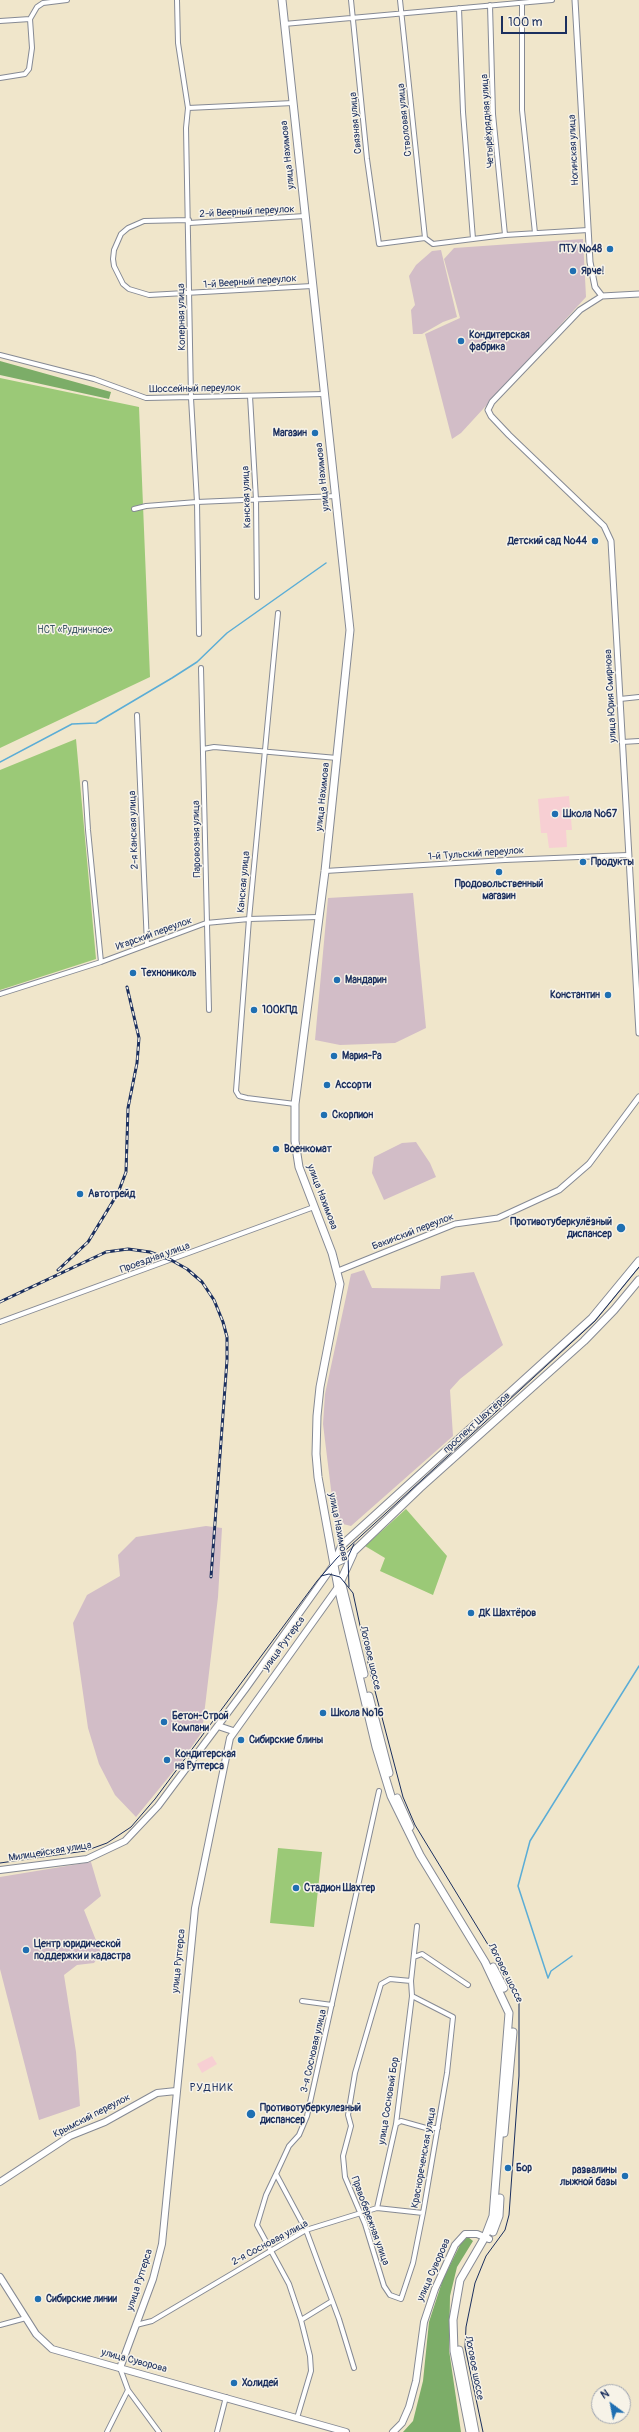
<!DOCTYPE html>
<meta charset="utf-8">
<style>
body{margin:0}
#map{position:relative;width:639px;height:2432px;overflow:hidden;background:#f0e6cb;font-family:Pangolin,sans-serif}
canvas{display:block}
.north{position:absolute;left:591px;top:2384px;width:40px;height:40px;box-sizing:border-box;background:#f7f3e8;border:1px solid #9fa5b1;border-radius:50%;rotate:328deg;font-size:11px;font-weight:700;line-height:16px;text-align:center;color:#1b2f5e}
.north::after{content:'';display:block;margin:auto;width:14px;height:18px;background:#1f6fb2;clip-path:polygon(50% 0,100% 100%,50% 72%,0 100%)}
.scale{position:absolute;left:501px;top:16px;width:66px;height:18px;box-sizing:border-box;border:2px solid #1b2f5e;border-top:0;padding-left:5px;font-size:12px;line-height:14px;white-space:nowrap;color:#1b2f5e;-webkit-text-stroke:3px #f7f3e8;paint-order:stroke}
</style>
<div id="map">
<canvas width="639" height="2432"></canvas>
<div class="north">N</div>
<div class="scale">100 m</div>
</div>
<script>
const ctx = document.querySelector('canvas').getContext('2d');
ctx.lineJoin = 'round';
function fillPath(path, color) { ctx.fillStyle = color; ctx.fill(path, 'evenodd'); }
const shape = rows => new Path2D(rows.map(r => 'M' + r).join(''));
function stroke(path, color, width, dash) { ctx.strokeStyle = color; ctx.lineWidth = width; ctx.lineCap = dash ? 'butt' : 'round'; ctx.setLineDash(dash || []); ctx.stroke(path); }
function write(font, color, halo, rows, align = 'center') {
  ctx.font = font + ' Pangolin,sans-serif'; ctx.lineWidth = 3; ctx.setLineDash([]); ctx.textBaseline = 'middle'; ctx.strokeStyle = halo; ctx.fillStyle = color; for (const [text, x, y, turn = 0] of rows) {
    ctx.save(); ctx.translate(x, y); ctx.rotate((+turn || 0) * Math.PI / 180); ctx.textAlign = isNaN(turn) ? turn : align; if (halo) ctx.strokeText(text, 0, 0); ctx.fillText(text, 0, 0); ctx.restore();
  }
}
const built = shape([
 [569,796,572,830,566,830,567,847,549,848,547,833,541,833,538,799],
 [212,2056,217,2064,202,2073,197,2064]
]);
const industrial = shape([
 [583,239,586,297,461,433,452,439,425,334,460,318,444,259,454,248],
 [441,250,457,317,443,322,422,334,413,334,411,310,415,305,409,276,416,265,432,251],
 [413,893,426,1028,395,1043,340,1045,315,1040,328,898],
 [416,1142,430,1163,436,1177,384,1200,372,1173,374,1157,402,1143],
 [364,1270,372,1288,440,1289,441,1276,474,1272,503,1345,460,1379,450,1390,453,1436,351,1526,335,1522,323,1424,325,1394,351,1274],
 [206,1526,222,1528,218,1597,202,1732,181,1762,136,1817,115,1795,99,1764,88,1728,73,1623,87,1595,120,1576,118,1555,136,1537],
 [91,1862,101,1896,84,1910,101,1953,94,1963,77,1965,64,1975,76,2052,80,2106,39,2120,0,1969,0,1877]
]);
const green = shape([
 [0,378,139,407,150,677,0,748],
 [76,739,96,959,0,990,0,770],
 [406,1509,447,1556,433,1595,380,1571,385,1558,365,1546],
 [278,1848,322,1852,314,1927,270,1923]
]);
const forest = shape([
 [0,361,111,392,109,399,0,375],
 [468,2237,473,2241,457,2267,450,2296,449,2350,461,2432,403,2432,413,2421,423,2381,429,2322,443,2279,462,2241]
]);
const stream = shape([
 [0,762,72,724,96,723,172,678,197,662,227,633,326,563],
 [548,1978,518,1886,530,1841,639,1666],
 [548,1978,551,1971,572,1956]
]);
const minor = shape([
 [177,0,178,43,188,108,186,128,191,398,197,502,199,634],
 [351,0,367,159,379,244,425,238,433,244,505,235,588,230],
 [400,0,425,238],
 [522,3,522,110,535,233],
 [490,5,493,114,505,235],
 [459,8,463,112,473,239],
 [30,19,37,7,43,3,67,0],
 [0,21,30,19],
 [284,24,552,0],
 [0,78,25,74,29,69,32,48,30,19],
 [188,108,293,103],
 [189,220,144,221,128,228,121,234,114,250,113,259,114,266,123,284,129,289,149,295,312,286],
 [189,223,305,216],
 [0,355,94,379,146,398,325,394],
 [250,396,256,500,257,597],
 [134,509,146,506,197,502,336,496],
 [278,613,249,919,236,1091,239,1096,247,1098,295,1104],
 [201,668,209,1010],
 [620,699,639,697],
 [137,715,147,945],
 [622,742,639,741],
 [203,749,214,747,337,758],
 [85,783,88,830,101,962],
 [325,871,505,860,628,855],
 [0,994,101,962,206,923,249,919,318,917],
 [0,1322,314,1207],
 [414,1957,422,1954,468,1985],
 [411,1981,390,1979,381,1984,355,2073,348,2115,351,2126,343,2156,345,2177,365,2224,384,2286,390,2295,401,2299,413,2263,423,2213,447,2073,453,2017,412,1996,411,1981,417,1926],
 [302,2001,332,2005],
 [396,2124,401,2121,426,2128,438,2128],
 [276,2174,266,2195,257,2225,289,2284,301,2320,310,2356,311,2371,297,2418],
 [377,2208,396,2124,412,1996],
 [301,2320,332,2301],
 [0,2325,26,2318],
 [136,2325,152,2321,306,2230,377,2208,423,2213],
 [354,2368,339,2319,306,2230,276,2174,289,2146,299,2135,307,2116,379,1791],
 [128,2390,159,2432],
 [107,2432,128,2390,120,2368],
 [217,2432,226,2397]
]);
const tertiary = shape([
 [575,0,590,262,595,287,602,296],
 [639,294,602,296,580,310,492,402,488,410,491,416,509,435,604,526,611,541,639,1033],
 [338,1271,455,1224,498,1218,559,1190,589,1164,639,1097]
]);
const secondary = shape([
 [218,1726,233,1731],
 [0,1870,87,1859,125,1841,158,1806,246,1688,335,1563],
 [0,2182,70,2136,105,2122,157,2093,176,2091],
 [0,2277,36,2334,52,2349,346,2432],
 [120,2368,153,2279,162,2244,195,1908,230,1738,338,1587],
 [393,2432,402,2423,409,2407,416,2381,424,2322,435,2289,455,2245,465,2234,477,2234,489,2239]
]);
const primary = shape([
 [282,0,350,630,325,871,295,1104,295,1141,299,1167,332,1253,340,1284,320,1387,317,1416,316,1454,318,1477,338,1587,376,1747,391,1796,420,1855,485,1962,509,2013,493,2216,485,2237,460,2280,453,2320,454,2351,470,2432],
 [335,1563,342,1545,592,1318,639,1261],
 [335,1563,348,1557,420,1488,584,1341,614,1310,639,1280],
 [342,1585,364,1674],
 [338,1587,353,1554],
 [369,1696,389,1773],
 [397,1798,410,1827],
 [493,1967,504,1988],
 [504,2133,513,2032],
 [493,2232,499,2216,500,2198],
 [459,2350,475,2432]
]);
const tram = shape([
 [321,1576,329,1574,340,1577,353,1593,370,1672,403,1797,415,1825,498,1961,519,2003,519,2076,509,2215,505,2230,486,2256,475,2283,466,2327,465,2347,483,2432],
 [349,1587,348,1557,354,1544],
 [0,1863,85,1851,107,1843,131,1827,155,1799,317,1581,337,1558,595,1321,639,1267]
]);
const rail = shape([
 [58,1270,88,1242,118,1193,126,1172,128,1108,137,1063,139,1038,127,987],
 [0,1302,106,1252,128,1249,150,1252,171,1260,187,1269,202,1282,214,1300,223,1322,227,1337,227,1360,211,1577]
]);
const markers = [
 [610,249,4,"#1f6fb2"],
 [573,271,4,"#1f6fb2"],
 [461,341,4,"#1f6fb2"],
 [315,433,4,"#1f6fb2"],
 [595,541,4,"#1f6fb2"],
 [555,814,4,"#1f6fb2"],
 [583,862,4,"#1f6fb2"],
 [499,872,4,"#1f6fb2"],
 [133,973,4,"#1f6fb2"],
 [337,980,4,"#1f6fb2"],
 [608,995,4,"#1f6fb2"],
 [254,1010,4,"#1f6fb2"],
 [334,1056,4,"#1f6fb2"],
 [327,1085,4,"#1f6fb2"],
 [324,1115,4,"#1f6fb2"],
 [276,1149,4,"#1f6fb2"],
 [80,1194,4,"#1f6fb2"],
 [621,1228,5,"#1f6fb2"],
 [471,1613,4,"#1f6fb2"],
 [323,1713,4,"#1f6fb2"],
 [164,1722,4,"#1f6fb2"],
 [241,1740,4,"#1f6fb2"],
 [167,1760,4,"#1f6fb2"],
 [296,1888,4,"#1f6fb2"],
 [26,1950,4,"#1f6fb2"],
 [251,2114,5,"#1f6fb2"],
 [508,2168,4,"#1f6fb2"],
 [625,2176,4,"#1f6fb2"],
 [38,2299,4,"#1f6fb2"],
 [234,2383,4,"#1f6fb2"]
];
const streetNames = [
 ["Стволовая улица",405,120,-96],
 ["Четырёхрядная улица",488,121,-94],
 ["Связная улица",356,123,-95],
 ["Ногинская улица",574,150,-93],
 ["улица Нахимова",288,155,-96],
 ["2-й Веерный переулок",247,212,-3],
 ["1-й Веерный переулок",250,282,-4],
 ["Коперная улица",182,317,-91],
 ["Шоссейный переулок",195,389,-1],
 ["улица Нахимова",323,477,-96],
 ["Канская улица",247,497,-92],
 ["улица Юрия Смирнова",611,696,-93],
 ["улица Нахимова",323,797,-84],
 ["2-я Канская улица",134,830,-92],
 ["Паровозная улица",197,839,-91],
 ["1-й Тульский переулок",476,854,-4],
 ["Канская улица",244,882,-85],
 ["Игарский переулок",154,934,-20],
 ["улица Нахимова",322,1197,69],
 ["Бакинский переулок",413,1232,-21],
 ["Проездная улица",155,1258,-20],
 ["проспект Шахтёров",477,1423,-42],
 ["улица Нахимова",338,1527,79],
 ["улица Рутгерса",284,1644,-54],
 ["Логовое шоссе",370,1658,77],
 ["Милицейская улица",50,1852,-9],
 ["улица Рутгерса",179,1961,-84],
 ["Логовое шоссе",505,1973,63],
 ["3-я Сосновая улица",314,2051,-77],
 ["улица Сосновый Бор",389,2101,-81],
 ["Крымский переулок",92,2116,-27],
 ["Краснореченская улица",424,2158,-80],
 ["Правобережная улица",370,2221,70],
 ["2-я Сосновая улица",270,2243,-28],
 ["улица Суворова",434,2270,-66],
 ["улица Рутгерса",140,2280,-72],
 ["улица Суворова",134,2361,15],
 ["Логовое шоссе",474,2368,79]
];
const poiNames = [
 ["ПТУ №48",602,249,"right"],
 ["Ярче!",581,271],
 ["Кондитерская",469,335],
 ["фабрика",469,347],
 ["Магазин",307,433,"right"],
 ["Детский сад №44",587,541,"right"],
 ["Школа №67",563,814],
 ["Продукты",591,862],
 ["Продовольственный",499,884,"center"],
 ["магазин",499,896,"center"],
 ["Технониколь",141,973],
 ["Мандарин",345,980],
 ["Константин",600,995,"right"],
 ["100КПД",262,1010],
 ["Мария-Ра",342,1056],
 ["Ассорти",335,1085],
 ["Скорпион",332,1115],
 ["Военкомат",284,1149],
 ["Автотрейд",88,1194],
 ["Противотуберкулёзный",612,1222,"right"],
 ["диспансер",612,1234,"right"],
 ["ДК Шахтёров",479,1613],
 ["Школа №16",331,1713],
 ["Бетон-Строй",172,1716],
 ["Компани",172,1728],
 ["Сибирские блины",249,1740],
 ["Кондитерская",175,1754],
 ["на Рутгерса",175,1766],
 ["Стадион Шахтер",304,1888],
 ["Центр юридической",34,1944],
 ["поддержки и кадастра",34,1956],
 ["Противотуберкулезный",260,2108],
 ["диспансер",260,2120],
 ["Бор",516,2168],
 ["развалины",617,2170,"right"],
 ["лыжной базы",617,2182,"right"],
 ["Сибирские линии",46,2299],
 ["Холидей",242,2383]
];
const parkNames = [
 ["НСТ «Рудничное»",75,630]
];
const neighbourhoodNames = [
 ["РУДНИК",212,2088]
];
fillPath(built, '#f7cfd3');
fillPath(industrial, '#d2bdc7');
fillPath(green, '#9bc977');
fillPath(forest, '#7cad68');
stroke(stream, '#5badd6', 1.5);
stroke(minor, '#868a94', 6);
stroke(tertiary, '#868a94', 7);
stroke(secondary, '#868a94', 8);
stroke(primary, '#868a94', 9);
stroke(minor, '#fff', 4);
stroke(tertiary, '#fff', 5);
stroke(secondary, '#fff', 6);
stroke(primary, '#fff', 7);
stroke(tram, '#1b2f5e', 1);
stroke(rail, '#1b2f5e', 3);
stroke(rail, '#f7f3e8', 1.5, [4.5]);
for (const [x, y, r, color] of markers) { const dot = new Path2D(); dot.arc(x, y, r, 0, 2 * Math.PI); ctx.fillStyle = color; ctx.fill(dot); stroke(dot, '#f7f3e8', 1.5); }
write('10px', '#1b2f5e', '#f7f3e8', streetNames);
write('bold 10px', '#1b2f5e', '#f7f3e8', poiNames, 'left');
write('10px', '#3b5664', '#f7f3e8', parkNames);
ctx.letterSpacing = '1px';
write('11px', '#1b2f5e', '#f7f3e8', neighbourhoodNames);
ctx.letterSpacing = '0px';
</script>
